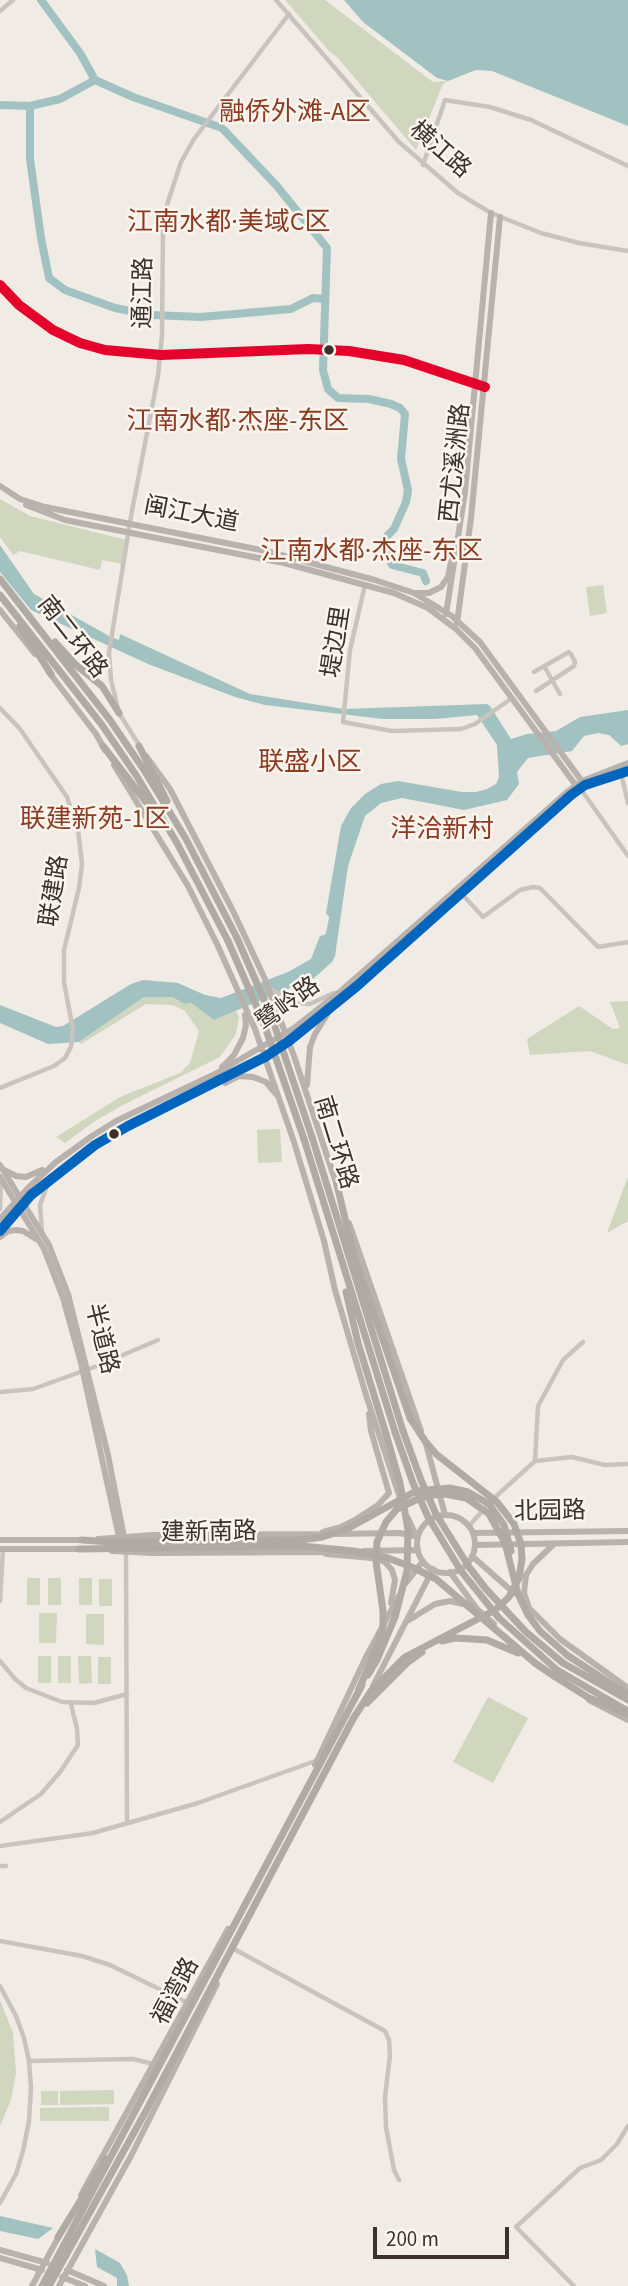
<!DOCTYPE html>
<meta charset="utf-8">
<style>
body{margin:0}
#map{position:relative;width:628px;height:2286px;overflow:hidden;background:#f0ebe5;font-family:"Source Sans 3",sans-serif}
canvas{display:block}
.scale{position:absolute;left:373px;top:2227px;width:136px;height:32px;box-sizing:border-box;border:4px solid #3b302b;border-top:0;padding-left:9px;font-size:21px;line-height:24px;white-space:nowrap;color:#3b302b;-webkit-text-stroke:5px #fbf5ee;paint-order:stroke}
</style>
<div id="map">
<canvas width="628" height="2286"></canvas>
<div class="scale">200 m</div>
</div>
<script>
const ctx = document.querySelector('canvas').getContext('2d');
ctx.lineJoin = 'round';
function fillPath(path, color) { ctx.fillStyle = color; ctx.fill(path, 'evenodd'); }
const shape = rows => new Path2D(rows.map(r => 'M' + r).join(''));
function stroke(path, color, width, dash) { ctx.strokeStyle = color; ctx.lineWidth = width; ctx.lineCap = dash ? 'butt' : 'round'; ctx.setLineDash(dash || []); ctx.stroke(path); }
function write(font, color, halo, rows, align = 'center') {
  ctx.font = font + ' "Source Sans 3","Noto Sans SC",sans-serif'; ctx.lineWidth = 5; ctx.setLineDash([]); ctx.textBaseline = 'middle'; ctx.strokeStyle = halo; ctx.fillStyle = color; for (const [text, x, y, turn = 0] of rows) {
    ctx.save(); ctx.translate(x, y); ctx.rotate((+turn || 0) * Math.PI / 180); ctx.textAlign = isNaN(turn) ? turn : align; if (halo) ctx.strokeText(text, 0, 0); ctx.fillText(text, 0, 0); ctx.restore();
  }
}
const green = shape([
 [285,0,325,0,433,82,448,81,443,84,416,150,336,56,330,52],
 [0,499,30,516,126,540,122,564,102,560,100,570,20,551,13,555,0,537],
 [603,585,607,613,590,616,586,587],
 [144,997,172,997,178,1001,189,1001,196,1004,214,1020,236,1011,239,1017,236,1034,220,1057,125,1104,95,1121,65,1143,56,1137,120,1097,180,1073,190,1063,199,1031,185,1011,173,1005,146,1004,81,1044,79,1042],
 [628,1001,628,1065,590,1051,530,1055,527,1039,579,1006,613,1029,620,1028,610,1002],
 [280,1129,282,1162,258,1163,257,1130],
 [628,1176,628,1221,607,1233],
 [27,1578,40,1578,40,1605,27,1605],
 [48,1578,61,1578,61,1605,48,1605],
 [79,1578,92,1578,92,1605,79,1605],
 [99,1579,112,1579,112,1606,99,1606],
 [39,1613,57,1613,56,1643,39,1643],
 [86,1614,104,1614,104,1645,86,1644],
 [38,1656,51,1656,51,1683,38,1683],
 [58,1656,71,1656,71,1683,58,1683],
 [91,1656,92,1683,79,1684,78,1656],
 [98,1657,111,1657,111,1684,98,1684],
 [488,1697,528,1718,493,1783,453,1762],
 [0,2000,13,2033,16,2073,11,2100,0,2126],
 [114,2090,114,2104,60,2105,60,2091],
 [41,2091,58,2091,58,2105,41,2105],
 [94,2107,94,2111,95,2107,109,2107,109,2121,40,2121,40,2108]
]);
const water = shape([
 [344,0,628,0,628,126,492,71,476,70,448,81,437,78,363,22],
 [0,545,34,594,111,637,119,640,120,634,250,694,344,709,487,704,490,706,511,739,527,734,556,731,580,717,628,710,628,744,621,746,609,735,598,733,584,736,572,751,528,758,517,772,519,784,507,800,464,810,402,798,381,803,365,816,348,866,335,956,332,962,314,978,214,1020,190,1002,188,1004,183,1003,172,997,144,997,79,1042,48,1044,0,1023,0,1005,56,1027,63,1026,131,984,143,980,178,983,205,995,221,998,288,972,311,959,320,936,334,932,335,925,326,913,341,826,351,808,365,794,381,784,398,781,462,792,476,792,487,789,496,784,499,777,497,745,477,715,436,719,383,719,265,705,235,697,148,664,31,610,0,572],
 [0,2216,53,2228,38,2239,0,2231],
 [95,2249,120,2263,127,2275,129,2286,117,2286,117,2278,97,2267]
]);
const river = shape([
 [41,0,80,53,95,80,133,97,222,128,276,185,327,248,323,370,328,389,338,398,369,399,391,404,400,408,405,414,401,459,408,490,406,502,394,529,384,539,383,547,392,565,423,573,426,581],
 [0,105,30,106,60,99,95,80],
 [30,106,30,159,41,238,49,278,65,290,115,308,151,315,201,317,291,309,313,298,325,299],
 [328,942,334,914]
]);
const minor = shape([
 [276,0,399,142,458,193,491,213,541,233,579,243,628,251],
 [0,11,13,0],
 [423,165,445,100,490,107,531,120,628,166],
 [0,285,19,305,53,330,80,343,105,350,161,355,335,349,390,357,477,385],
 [365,585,350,650,343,722,392,731,461,729,475,724,512,698],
 [544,666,560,694],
 [534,672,569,652],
 [536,691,574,666,575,662,571,654],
 [0,708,20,729,67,797,78,830,82,864,79,888,64,950,64,982,73,1030,71,1047,65,1058,54,1066,0,1088],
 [139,745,119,713,111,680,109,653,131,516,158,376,162,335,163,226,166,208,181,162,194,139,289,14],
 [621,773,628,803],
 [580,788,628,856],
 [461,893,483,917,520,890,533,887,540,888,598,947,628,942],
 [269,988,294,1003,310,1004,334,993],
 [0,1209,1,1178],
 [42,1232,40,1205,48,1183],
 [0,1392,33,1389,97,1366,158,1340],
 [535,1461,538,1406,563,1360,583,1342],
 [493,1499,535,1461,572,1457,605,1465,628,1464],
 [469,1526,485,1508],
 [126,1553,127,1823],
 [0,1601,3,1549],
 [0,1661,15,1679,26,1688,62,1702,94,1703,127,1694],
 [0,1822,41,1794,60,1772,78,1745,77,1729,71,1704],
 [0,1846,93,1833,198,1803,318,1760],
 [0,1866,6,1866],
 [0,1941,82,1956,110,1965,186,2002],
 [234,1949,385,2031,389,2040,390,2055,385,2097,386,2127,394,2170,399,2180],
 [0,1986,16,2016,24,2038,29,2061,31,2088,29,2121,23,2151,16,2174,0,2203],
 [29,2061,133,2059,153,2064],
 [574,2286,516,2227,580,2168,601,2160,617,2144,628,2126]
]);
const major = shape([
 [0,486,20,499,45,507,266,551,375,580,414,593,452,616,480,642,584,784],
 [26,505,65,520,284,563,394,593,428,608,456,629,475,648,577,787],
 [416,593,429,593,441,587,448,577,452,557],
 [0,610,35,654],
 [446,614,465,492,491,213],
 [457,623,471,518,500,217],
 [48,671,96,734,105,750],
 [146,756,170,789,233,911,264,977,294,1056,338,1189],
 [114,765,188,886,217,944,255,1029,294,1142,324,1241,335,1290,366,1395,400,1498],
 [222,1067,234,1055,243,1038,246,1025,245,1015],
 [225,1083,239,1076,253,1077,266,1082,276,1094],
 [307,1085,310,1047,315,1034,330,1010],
 [0,1165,49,1245,68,1294,108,1455,124,1537],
 [4,1170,16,1176,26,1177,42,1170],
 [0,1177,44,1249,63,1298,81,1363,119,1537],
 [0,1219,28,1188,56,1162,92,1136,116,1121,215,1074,294,1028,342,990,567,792,582,781,628,763],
 [349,1223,421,1431],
 [0,1231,31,1195,95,1145,128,1126,265,1057,289,1041,357,986,571,795,585,785,628,771],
 [0,1237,8,1231,16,1230,23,1231,36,1239],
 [426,1444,445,1515],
 '417 1544a29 29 0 1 1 58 0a29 29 0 1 1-58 0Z',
 [408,1518,417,1538],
 [323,1532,341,1527,355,1520,378,1505,389,1493,371,1431,369,1414],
 [473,1533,628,1531],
 [336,1534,400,1533,412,1536],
 [98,1539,153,1535,325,1534],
 [0,1540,84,1540],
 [475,1545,628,1542],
 [0,1549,84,1549],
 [112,1551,152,1553,329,1552],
 [364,1551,418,1550],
 [326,1554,372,1558,385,1562,392,1570,395,1580,391,1603],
 [472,1556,514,1593],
 [450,1572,477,1609,494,1624],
 [406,1583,423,1561],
 [524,1603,560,1639,628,1688],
 [529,1608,524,1593,526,1575,533,1564,554,1544],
 [409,1620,435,1604,450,1601,463,1604],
 [373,1686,433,1569],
 [589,1700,628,1720],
 [315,1765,366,1657,399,1596],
 [81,2195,228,1929],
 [0,2250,47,2263],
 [0,2258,42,2270],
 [67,2270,104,2286],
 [62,2277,85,2286],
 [32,2286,59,2236],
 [59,2286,131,2156,217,1984]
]);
const highway = shape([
 [0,579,110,720,144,770,186,839,237,938],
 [0,595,102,725,136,775,177,843,228,941],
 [20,626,51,674],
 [55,642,76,665,102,686,119,713],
 [103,746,156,815],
 [139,746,167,801],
 [312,1137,403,1431],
 [304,1139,395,1432],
 [337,1185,354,1256,410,1418],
 [346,1292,358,1343,386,1434],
 [82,1540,110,1542,301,1540,322,1537],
 [567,1655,628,1695],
 [563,1663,628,1700],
 [557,1670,626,1710],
 [368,1675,377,1660,395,1617],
 [554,1676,589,1698,628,1714],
 [346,1715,362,1685],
 [58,2237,106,2159]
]);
const highwayBridge = shape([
 [237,938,272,1018,312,1137],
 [228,941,263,1021,304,1139],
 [403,1431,421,1480,436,1514,469,1567,486,1589,526,1632,563,1663],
 [395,1432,413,1483,428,1517,461,1571,499,1618,557,1670],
 [386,1434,400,1483,408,1530,407,1571,395,1617],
 [322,1537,347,1529,416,1491,450,1488,468,1492,489,1504,504,1525,511,1551],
 [79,1549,301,1546,354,1551,388,1558,414,1568,436,1579,535,1663,554,1676],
 [442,1641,455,1638,487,1640,518,1653],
 [359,1689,375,1652,383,1627,383,1611,376,1561,377,1542,386,1522,397,1509,420,1498,433,1495,445,1494,466,1498,489,1514,505,1543,518,1594,528,1615,540,1631,567,1655],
 [367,1703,407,1663,422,1652],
 [42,2286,346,1715],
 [49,2286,147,2109,353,1719,371,1691,405,1657,495,1610,509,1597,519,1578,522,1559,521,1544,514,1524,497,1502,436,1454,425,1441,410,1418]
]);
const bus1 = shape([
 [0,285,19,305,53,330,80,343,105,350,161,355,308,349,349,351,404,360,485,387]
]);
const bus2 = shape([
 [0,1231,31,1195,95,1145,128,1126,265,1057,289,1041,357,986,571,795,585,785,628,771]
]);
const markers = [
 [329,350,6,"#3b302b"],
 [114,1134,6,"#3b302b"]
];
const streetNames = [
 ["横江路",439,151,41],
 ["通江路",145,293,-89],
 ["西尤溪洲路",457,463,-84],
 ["闽江大道",191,516,11],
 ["南二环路",71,638,52],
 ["堤边里",338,642,-81],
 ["联建路",56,891,-81],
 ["鹭岭路",289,1005,-36],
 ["南二环路",334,1143,73],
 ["半道路",100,1339,76],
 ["北园路",550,1513,-1],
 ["建新南路",209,1534,-1],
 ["福湾路",177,1992,-62]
];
const neighbourhoodNames = [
 ["融侨外滩-A区",295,114],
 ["江南水都·美域C区",229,224],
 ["江南水都·杰座-东区",238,423],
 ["江南水都·杰座-东区",372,553],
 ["联盛小区",310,764],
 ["联建新苑-1区",95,821],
 ["洋洽新村",442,831]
];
fillPath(green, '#d1d6bf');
fillPath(water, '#a1c2c1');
stroke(river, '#a1c2c1', 8);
stroke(minor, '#c9c3be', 4.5);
stroke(major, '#b8b1ad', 6);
stroke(highway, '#afaaa4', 7);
stroke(highwayBridge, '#afaaa4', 7);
stroke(bus1, '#e4002b', 10);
stroke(bus2, '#0065bd', 10);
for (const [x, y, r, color] of markers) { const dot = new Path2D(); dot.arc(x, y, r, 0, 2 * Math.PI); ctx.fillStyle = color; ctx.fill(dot); stroke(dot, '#fbf5ee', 2.5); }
write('24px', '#3b302b', '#fbf5ee', streetNames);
write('26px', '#8c3b22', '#fbf5ee', neighbourhoodNames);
</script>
